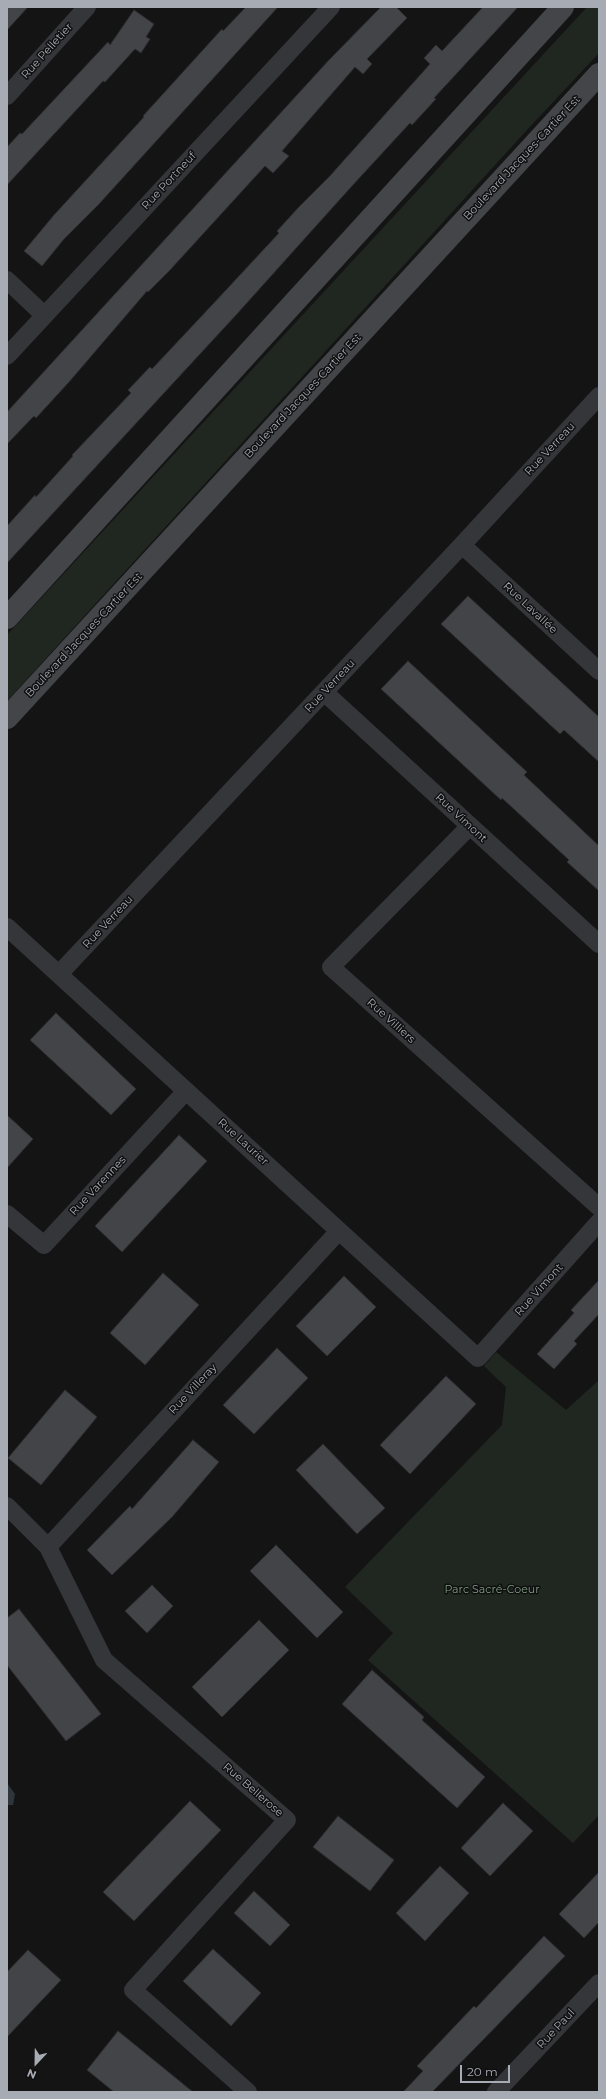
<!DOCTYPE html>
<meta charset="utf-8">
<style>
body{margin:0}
#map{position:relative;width:606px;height:2099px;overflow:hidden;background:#141415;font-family:Montserrat,sans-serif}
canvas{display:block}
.frame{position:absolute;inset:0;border:8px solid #a7abb4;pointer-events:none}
.north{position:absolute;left:16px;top:2043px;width:40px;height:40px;-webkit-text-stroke:3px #0f0f10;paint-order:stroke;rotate:202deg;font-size:11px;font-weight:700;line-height:16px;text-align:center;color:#a7abb4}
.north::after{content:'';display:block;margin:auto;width:14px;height:18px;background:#a7abb4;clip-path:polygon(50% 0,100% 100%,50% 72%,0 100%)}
.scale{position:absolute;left:460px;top:2065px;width:50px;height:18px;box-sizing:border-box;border:2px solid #a7abb4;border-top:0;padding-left:5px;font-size:12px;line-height:14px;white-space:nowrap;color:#a7abb4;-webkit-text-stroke:3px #0f0f10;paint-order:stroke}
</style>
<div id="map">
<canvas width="606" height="2099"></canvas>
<div class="frame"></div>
<div class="north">N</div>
<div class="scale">20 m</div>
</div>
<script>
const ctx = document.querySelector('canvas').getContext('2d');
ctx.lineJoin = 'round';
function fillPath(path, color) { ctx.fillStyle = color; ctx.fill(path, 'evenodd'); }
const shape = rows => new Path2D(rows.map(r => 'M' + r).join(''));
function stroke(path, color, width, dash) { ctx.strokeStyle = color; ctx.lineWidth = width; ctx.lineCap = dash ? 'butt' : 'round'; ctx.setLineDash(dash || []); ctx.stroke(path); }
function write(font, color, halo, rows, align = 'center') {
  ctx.font = font + ' Montserrat,sans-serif'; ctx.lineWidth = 3; ctx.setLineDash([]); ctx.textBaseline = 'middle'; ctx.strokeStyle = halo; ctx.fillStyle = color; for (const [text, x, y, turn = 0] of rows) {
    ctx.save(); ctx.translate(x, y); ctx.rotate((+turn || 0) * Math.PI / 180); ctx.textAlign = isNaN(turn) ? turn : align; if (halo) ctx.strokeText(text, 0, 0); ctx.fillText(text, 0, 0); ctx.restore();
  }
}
const green = shape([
 [587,7,599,7,599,53,526,131,7,701,7,635],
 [496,1352,566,1410,599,1380,599,1815,573,1843,368,1660,393,1633,345,1587,502,1425,506,1387,484,1366]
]);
const water = shape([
 [7,1783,15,1794,13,1805,7,1805]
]);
const building = shape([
 [7,7,28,7,7,30,7,7],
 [246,7,278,7,99,204,64,239,42,266,24,251,54,215,144,117,143,116,222,29,223,31,246,7],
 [381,7,396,7,407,18,367,59,372,64,363,74,355,67,282,151,289,156,273,173,265,166,170,270,148,292,147,291,69,382,36,418,34,416,7,444,7,412,329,60,381,7],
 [483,7,518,7,434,98,436,99,412,125,410,123,351,187,236,315,7,563,7,526,35,495,36,497,73,456,72,455,131,393,128,390,150,367,152,369,213,304,279,233,277,231,298,208,329,177,430,64,424,58,436,45,442,51,483,7],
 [134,10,154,24,146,37,150,39,141,53,135,49,105,82,103,81,7,185,7,147,20,133,22,134,108,42,110,45,134,10],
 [468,596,599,717,599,762,564,730,560,734,441,624,468,596],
 [408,661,527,772,524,775,599,846,599,891,567,862,569,860,502,798,501,800,381,689,408,661],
 [56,1013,136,1089,111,1115,30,1040,56,1013],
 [7,1115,33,1139,7,1168,7,1115],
 [179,1135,207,1161,122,1252,95,1226,179,1135],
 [163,1273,199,1305,145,1365,110,1333,163,1273],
 [344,1276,376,1307,327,1356,296,1326,344,1276],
 [599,1280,599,1314,574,1341,577,1344,554,1369,537,1354,574,1313,571,1310,599,1280],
 [277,1348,308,1378,254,1434,223,1405,277,1348],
 [446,1376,476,1404,410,1474,380,1445,446,1376],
 [65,1390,97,1417,41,1485,8,1458,65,1390],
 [193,1440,219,1462,172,1517,112,1575,87,1550,130,1506,132,1509,193,1440],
 [323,1444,385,1508,357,1534,296,1470,323,1444],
 [276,1545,343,1612,317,1638,250,1571,276,1545],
 [152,1585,173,1606,147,1633,125,1611,152,1585],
 [19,1609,101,1714,66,1741,7,1665,7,1618,19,1609],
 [259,1620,289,1650,222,1717,192,1687,259,1620],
 [372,1670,424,1717,422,1720,485,1777,457,1808,342,1704,372,1670],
 [190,1801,221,1830,134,1921,103,1892,190,1801],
 [503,1803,533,1831,490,1876,461,1848,503,1803],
 [338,1816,394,1860,370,1891,313,1847,338,1816],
 [440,1866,469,1893,425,1941,396,1913,440,1866],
 [599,1872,599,1922,584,1938,559,1914,599,1872],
 [254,1891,290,1925,270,1946,234,1913,254,1891],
 [544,1936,565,1956,432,2092,403,2092,423,2071,417,2066,474,2006,476,2008,544,1936],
 [213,1949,261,1993,231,2026,183,1981,213,1949],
 [28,1950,61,1980,7,2037,7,1972,28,1950],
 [118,2031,193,2092,114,2092,87,2070,118,2031]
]);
const street = shape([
 [7,96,87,7],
 [7,280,44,315],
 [7,356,331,7],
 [462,545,599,671],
 [324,692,599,944],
 [470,826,331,967,599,1207],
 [7,927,478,1358,599,1222],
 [59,974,462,545,599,396],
 [7,1214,44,1245,186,1091],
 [7,1506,48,1547,104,1660,287,1820,133,1990,248,2092],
 [48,1547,339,1231],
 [496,2092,599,1983]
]);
const secondary = shape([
 [7,618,563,7],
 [7,718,599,74]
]);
const streetNames = [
 ["Rue Pelletier",47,51,-48],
 ["Boulevard Jacques-Cartier Est",522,158,-47],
 ["Rue Portneuf",169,181,-47],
 ["Boulevard Jacques-Cartier Est",303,396,-47],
 ["Rue Verreau",550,449,-47],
 ["Rue Lavallée",530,608,43],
 ["Boulevard Jacques-Cartier Est",84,635,-47],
 ["Rue Verreau",330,686,-47],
 ["Rue Vimont",461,818,43],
 ["Rue Verreau",108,922,-47],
 ["Rue Villiers",391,1021,42],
 ["Rue Laurier",243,1142,42],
 ["Rue Varennes",98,1186,-47],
 ["Rue Vimont",539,1290,-48],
 ["Rue Villeray",193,1389,-47],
 ["Rue Bellerose",253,1790,41],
 ["Rue Paul",556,2029,-47]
];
const parkNames = [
 ["Parc Sacré-Coeur",492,1590]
];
fillPath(green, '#202721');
fillPath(water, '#2e363c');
fillPath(building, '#434448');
stroke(building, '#2e2e31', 1);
stroke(street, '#35363a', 18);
stroke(secondary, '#434549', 22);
write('11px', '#a7abb4', '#0f0f10', streetNames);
write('11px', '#7f9d81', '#0f0f10', parkNames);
</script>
